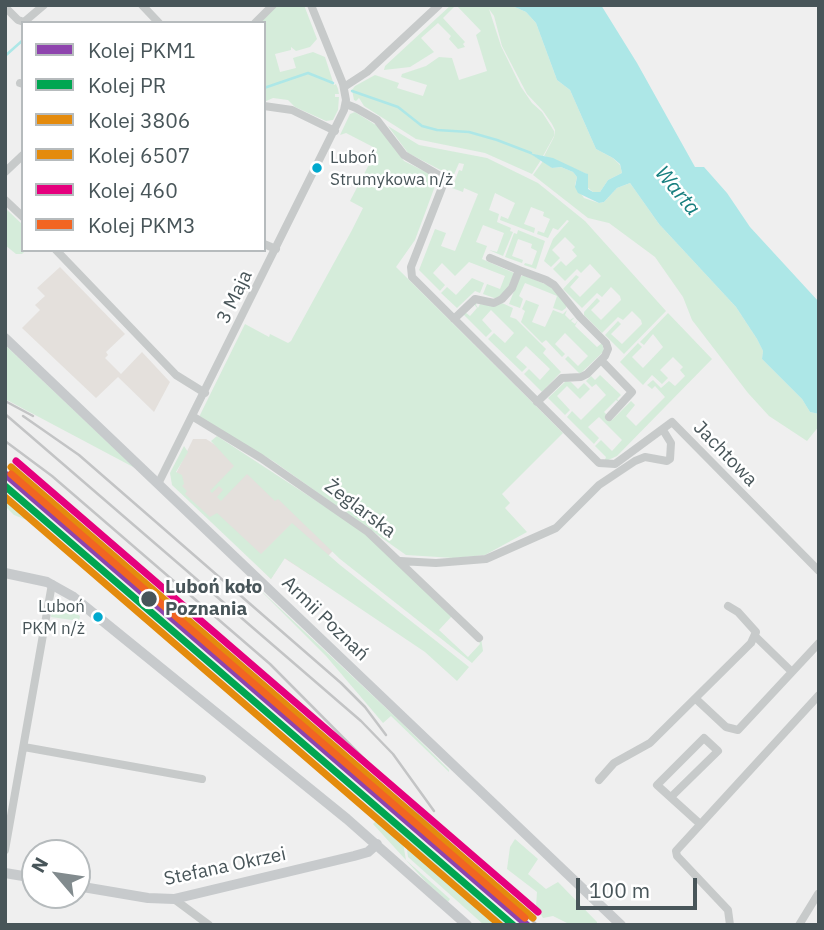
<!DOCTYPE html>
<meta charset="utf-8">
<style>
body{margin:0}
#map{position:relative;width:824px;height:930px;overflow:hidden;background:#efefef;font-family:"IBM Plex Sans",sans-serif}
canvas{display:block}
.frame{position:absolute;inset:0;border:7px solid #485559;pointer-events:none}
.legend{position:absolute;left:21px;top:21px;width:245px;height:231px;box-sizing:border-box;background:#fff;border:2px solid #b6bbbd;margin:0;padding:9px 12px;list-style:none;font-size:21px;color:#485559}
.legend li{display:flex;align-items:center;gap:14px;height:35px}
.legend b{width:35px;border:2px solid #b6bbbd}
.north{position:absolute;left:21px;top:839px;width:70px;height:70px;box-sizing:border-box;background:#fff;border:2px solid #b6bbbd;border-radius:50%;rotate:299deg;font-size:19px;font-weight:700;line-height:28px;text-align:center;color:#485559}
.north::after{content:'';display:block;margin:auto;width:24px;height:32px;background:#828b8e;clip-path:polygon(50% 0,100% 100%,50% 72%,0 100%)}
.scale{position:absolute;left:576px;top:878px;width:121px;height:32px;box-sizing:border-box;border:4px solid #485559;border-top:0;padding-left:9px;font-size:21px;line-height:24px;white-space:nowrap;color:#485559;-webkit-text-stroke:5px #fff;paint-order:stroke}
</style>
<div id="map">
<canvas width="824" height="930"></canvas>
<div class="frame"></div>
<ul class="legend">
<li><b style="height:9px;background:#8e44ad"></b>Kolej PKM1</li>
<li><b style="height:9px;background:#00a651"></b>Kolej PR</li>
<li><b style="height:9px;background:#e48b0d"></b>Kolej 3806</li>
<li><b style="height:9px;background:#e48b0d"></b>Kolej 6507</li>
<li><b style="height:9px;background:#e5007d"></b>Kolej 460</li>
<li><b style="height:9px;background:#f26522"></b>Kolej PKM3</li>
</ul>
<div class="north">N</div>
<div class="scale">100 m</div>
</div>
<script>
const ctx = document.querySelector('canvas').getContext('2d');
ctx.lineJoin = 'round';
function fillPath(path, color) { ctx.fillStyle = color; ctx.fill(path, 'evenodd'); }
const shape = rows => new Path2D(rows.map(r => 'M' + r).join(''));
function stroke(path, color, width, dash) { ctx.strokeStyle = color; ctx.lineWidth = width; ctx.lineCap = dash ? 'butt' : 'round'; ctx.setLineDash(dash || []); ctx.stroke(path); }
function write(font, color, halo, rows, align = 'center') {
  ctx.font = font + ' "IBM Plex Sans",sans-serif'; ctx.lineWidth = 5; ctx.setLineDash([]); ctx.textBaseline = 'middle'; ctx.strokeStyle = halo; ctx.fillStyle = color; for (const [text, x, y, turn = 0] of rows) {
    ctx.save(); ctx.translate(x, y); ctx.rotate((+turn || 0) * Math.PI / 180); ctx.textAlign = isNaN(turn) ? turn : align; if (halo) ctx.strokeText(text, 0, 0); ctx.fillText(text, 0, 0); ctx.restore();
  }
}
const commercial = shape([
 [60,267,125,334,106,352,108,355,105,358,121,374,142,352,170,382,154,412,118,377,96,398,22,328,40,310,35,305,45,296,37,288],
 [193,439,206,439,267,477,348,535,310,575,284,558,271,579,172,482]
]);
const green = shape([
 [276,5,304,5,317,39,310,47,296,51,291,47,291,50,275,54,280,72,296,68,293,58,313,52,325,57,334,85,336,84,338,89,339,94,335,94,335,97,339,97,338,110,333,120,326,121,295,107,288,100,273,98,264,102,264,23,259,23],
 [451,5,510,5,526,12,536,23,557,80,570,90,596,149,613,158,620,165,622,173,608,180,600,192,593,192,587,187,587,174,544,156,554,137,555,130,552,124,543,111,527,94,502,46,494,16,489,9,501,46,521,87,532,103,542,112,554,131,554,136,543,156,531,154,541,160,532,174,485,153,416,139,364,106,359,98,356,101,354,100,352,90,355,86,375,75,399,83,397,88,423,96,427,85,401,77,402,74,426,66,439,57,452,58,459,80,487,71,476,35,481,31,456,5,443,18,465,42,463,44,465,47,458,49,449,39,451,36,438,23,421,38,434,52,410,67,384,70,385,66],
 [355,112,379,127,404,161,438,178,415,240,396,267,563,433,502,494,510,503,505,508,527,532,485,555,454,558,406,555,273,461,199,417,245,324,269,337,270,334,288,343,291,341,352,230,363,208,350,201,377,149,346,133,340,135,350,114],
 [388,126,419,145,487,158,538,183,585,221,666,311,624,354,605,335,618,321,621,324,611,334,622,344,642,324,641,320,632,311,623,320,618,317,602,333,584,315,584,312,597,298,600,301,591,310,601,320,621,300,620,296,611,287,602,297,597,293,582,308,563,289,576,275,579,277,570,287,580,297,601,276,590,264,581,273,577,269,565,281,553,269,561,261,566,266,577,256,572,250,575,247,565,237,552,250,560,258,551,267,544,261,553,239,569,221,567,220,558,230,553,228,548,238,537,234,538,231,544,233,550,219,543,216,544,212,531,207,524,224,535,228,534,233,500,220,501,216,508,219,515,203,495,193,489,210,499,214,497,222,511,228,510,231,513,232,503,256,489,250,497,252,504,233,483,225,476,242,487,246,482,259,514,273,508,288,497,299,483,294,487,284,500,289,505,276,469,262,455,276,442,263,433,273,445,285,440,291,419,270,435,229,446,233,441,246,455,251,478,194,464,188,463,192,452,188,459,170,462,171,464,164,459,163,452,179,449,178,450,175,408,153],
 [543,161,552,168,561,167,573,172,577,177,575,185,584,198,599,203,604,202,617,188,630,183,659,224,736,307,757,339,763,351,762,359,802,399,810,412,819,414,819,426,807,441,769,416,748,393,692,320,683,297,655,257,609,223,588,218,533,175],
 [5,208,23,225,23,250,26,250,22,254,16,254,5,245],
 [518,230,545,241,536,269,524,265,525,263,532,265,537,251,531,248,532,244,518,239,512,256,523,260,522,263,505,257,514,233,517,234],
 [523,275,550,286,567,304,566,308,562,311,553,308,557,296,525,283,519,296,523,299,520,308,509,304,519,278],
 [472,278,484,283,480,293,475,291,457,308,441,293,447,287,456,295],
 [526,300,539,305,532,322,545,327,553,310,563,314,567,310,565,315,570,320,575,317,571,321,575,324,578,320,575,326,597,347,602,343,604,351,580,374,565,359,568,356,578,366,588,356,565,333,555,344,565,354,562,357,546,340,542,343,521,322,525,311,522,309],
 [477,303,476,305,478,308,480,304,494,306,502,303,513,308,510,317,516,319,546,349,543,353,561,372,542,392,524,374,529,369,540,380,550,369,526,346,516,357,527,367,522,372,488,339,494,333,505,343,514,333,491,310,482,320,492,331,486,337,463,314,465,312,470,316,477,308,474,304],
 [668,313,712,359,617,456,604,462,606,457,595,446,601,440,612,451,622,440,599,417,588,427,599,438,594,444,567,417,572,411,581,420,606,395,596,384,592,387,586,381,591,376,595,380,600,375,621,395,617,399,620,403,616,400,604,412,612,420,631,401,635,405,626,416,636,426,665,397,655,386,652,389,647,385,653,380,661,388,669,381,675,386,685,376,680,370,683,367,673,357,660,370,668,378,662,384,652,375,643,385,620,362,638,343,642,347,632,357,643,368,663,347,653,334,644,345,640,342],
 [5,345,135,468,5,399],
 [566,381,571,382,578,389,584,383,590,389,580,399,567,386,557,396,570,410,565,415,548,398],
 [217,436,370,536,452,616,439,630,468,657,480,644,478,640,481,638,483,651,472,663,340,559,278,499,275,501,247,474,221,501,217,497,223,490,219,486,212,493,210,491,234,466,211,441],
 [184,446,188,452,176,472,182,475,184,484,182,486,187,491,185,494,210,517,217,513,261,554,292,523,340,565,469,667,457,681,425,652,285,558,271,579,172,485,170,473],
 [5,493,20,505,45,526,35,520,24,519,14,515,5,506],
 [254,584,404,725,449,770,449,772,391,716,383,723,326,656],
 [59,601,80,616,79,621,51,617,53,605],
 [370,805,406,837,507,925,484,925,408,857,406,842,371,812],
 [376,821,403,843,406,860,450,899,448,902,426,882,373,824],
 [515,839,538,859,528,874,546,889,558,882,597,922,597,925,571,925,553,916,543,918,536,907,537,892,507,869,510,847]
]);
const water = shape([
 [510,5,601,5,637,63,695,167,704,167,727,193,750,227,819,302,819,414,810,412,802,399,762,359,763,351,757,339,736,307,659,224,630,183,617,188,604,202,599,203,578,193,575,187,577,177,573,172,561,167,552,168,529,153,553,158,585,173,588,174,588,189,593,192,600,192,608,180,622,173,620,164,613,158,596,149,570,90,557,80,536,23,526,12]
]);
const stream = shape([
 [42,23,49,23],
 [5,56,23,40],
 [264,88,308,73,333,83],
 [352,91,398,107,422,126,437,130,469,132,497,140,531,153]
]);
const street = shape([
 [142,5,159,23],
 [5,7,18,20,24,22,44,5],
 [255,23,273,5],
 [20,83,23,84],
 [344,87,367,72,439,5],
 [346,104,356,108,377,120,404,155,442,177,443,185,411,267,412,277,599,463,615,464,672,422,819,571],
 [264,106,292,110,335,131],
 [5,172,23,155],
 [5,200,23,217],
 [264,244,276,249],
 [56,250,176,375,205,393],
 [490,258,519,270],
 [454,319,475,299,494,303,502,299,512,288,519,270,546,280,554,285,580,317,606,343,608,349,605,356,587,374,581,377,562,378,537,402],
 [601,360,632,392,609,417],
 [192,416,261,458,368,532,479,638],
 [158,484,344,110,346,100,343,84,311,5],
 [400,561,436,563,486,559,556,528,599,485,635,461,645,457,667,461,670,459,671,443,663,430],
 [756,637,792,672],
 [696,699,726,727,738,730,819,643],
 [24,747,202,779],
 [599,780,614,763,650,743,751,643,756,632,738,612,728,606],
 [671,797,718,751,704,738,657,785,699,823],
 [5,850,52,584],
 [174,899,209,925],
 [730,925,728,910,677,856,676,851,819,695],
 [799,925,818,894]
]);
const secondary = shape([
 [5,338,621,925],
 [5,573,47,582,72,596,347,819,467,925],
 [5,873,35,878],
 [77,886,148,898,174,899,354,856,368,852,377,844]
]);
const rail = shape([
 [5,401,33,416],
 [5,414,361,721,393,754,434,811],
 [23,416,79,455,341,683,365,707,386,735],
 [5,441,52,476,270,664,420,815,537,925]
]);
const rail1 = shape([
 [5,474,527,925]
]);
const rail2 = shape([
 [5,486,513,925]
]);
const rail3 = shape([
 [11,467,533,918]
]);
const rail4 = shape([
 [5,497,500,925]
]);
const rail5 = shape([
 [16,461,538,912]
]);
const rail6 = shape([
 [11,474,525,918]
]);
const markers = [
 [317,168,6,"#00a9ce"],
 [149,599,9,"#485559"],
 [98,617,6,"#00a9ce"]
];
const busNames = [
 ["Luboń",330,158],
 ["Strumykowa n/ż",330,180],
 ["Luboń",85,607,"right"],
 ["PKM n/ż",85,629,"right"]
];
const streetNames = [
 ["3 Maja",235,297,-64],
 ["Jachtowa",725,454,46],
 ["Żeglarska",360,509,37],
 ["Armii Poznań",325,619,44],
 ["Stefana Okrzei",225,867,-12]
];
const stopNames = [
 ["Luboń koło",165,588],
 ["Poznania",165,610]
];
const waterNames = [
 ["Warta",677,191,50]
];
fillPath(commercial, '#e4e0dc');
fillPath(green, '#d5ecda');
fillPath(water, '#ade7e7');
stroke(stream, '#ade7e7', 2.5);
stroke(street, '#c7caca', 8);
stroke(secondary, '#c7cacc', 10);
stroke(rail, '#c3c4c5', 2.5);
stroke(rail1, '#8e44ad', 7);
stroke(rail2, '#00a651', 7);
stroke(rail3, '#e48b0d', 7);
stroke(rail4, '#e48b0d', 7);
stroke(rail5, '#e5007d', 7);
stroke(rail6, '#f26522', 7);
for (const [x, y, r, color] of markers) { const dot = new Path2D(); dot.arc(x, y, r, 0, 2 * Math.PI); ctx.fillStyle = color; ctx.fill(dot); stroke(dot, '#fff', 2.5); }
write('17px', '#485559', '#fff', busNames, 'left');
write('19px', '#485559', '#fff', streetNames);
write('bold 19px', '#485559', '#fff', stopNames, 'left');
write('italic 21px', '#187f7f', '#fff', waterNames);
</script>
